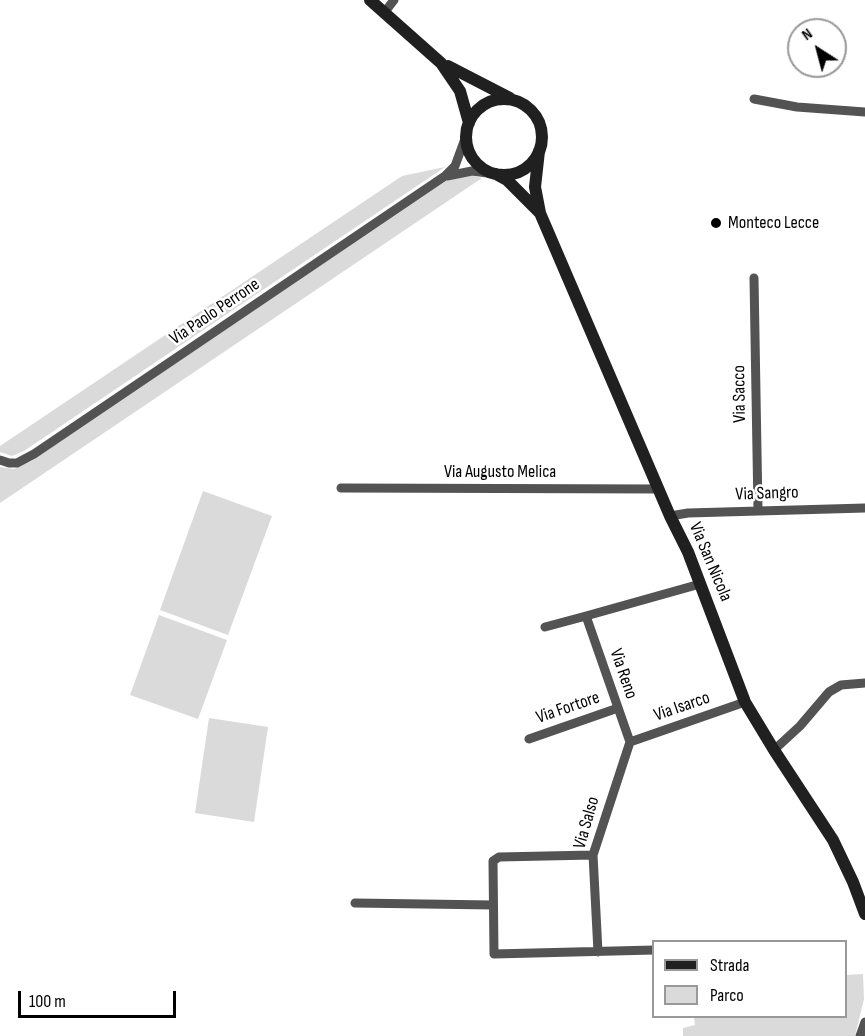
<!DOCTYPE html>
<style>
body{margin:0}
#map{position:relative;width:865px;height:1036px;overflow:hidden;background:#fff;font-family:"Sofia Sans Condensed",sans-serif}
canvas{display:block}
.legend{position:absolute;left:652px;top:940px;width:195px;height:78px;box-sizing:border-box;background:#fff;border:2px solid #999;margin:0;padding:8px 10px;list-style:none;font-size:18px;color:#000}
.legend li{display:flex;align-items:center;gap:12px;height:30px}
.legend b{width:30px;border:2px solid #999}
.north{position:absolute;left:787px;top:18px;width:60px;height:60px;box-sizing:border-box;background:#fff;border:2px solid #999;border-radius:50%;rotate:324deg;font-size:16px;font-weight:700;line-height:24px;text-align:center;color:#000}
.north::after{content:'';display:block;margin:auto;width:21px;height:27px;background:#000;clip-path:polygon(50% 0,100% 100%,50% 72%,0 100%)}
.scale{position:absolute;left:18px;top:991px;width:158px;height:27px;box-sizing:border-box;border:3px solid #000;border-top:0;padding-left:8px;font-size:18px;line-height:21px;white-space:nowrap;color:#000;-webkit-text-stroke:4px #fff;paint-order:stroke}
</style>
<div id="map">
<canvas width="865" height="1036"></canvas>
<ul class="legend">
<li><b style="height:8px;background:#202020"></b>Strada</li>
<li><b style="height:16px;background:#dadada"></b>Parco</li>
</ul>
<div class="north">N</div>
<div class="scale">100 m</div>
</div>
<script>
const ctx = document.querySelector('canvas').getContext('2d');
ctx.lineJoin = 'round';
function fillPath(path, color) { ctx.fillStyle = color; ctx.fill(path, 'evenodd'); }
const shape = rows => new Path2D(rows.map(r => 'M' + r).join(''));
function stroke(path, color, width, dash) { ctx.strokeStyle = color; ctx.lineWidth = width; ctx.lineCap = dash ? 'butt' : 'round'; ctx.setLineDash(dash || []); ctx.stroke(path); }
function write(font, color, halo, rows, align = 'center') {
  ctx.font = font + ' "Sofia Sans Condensed",sans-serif'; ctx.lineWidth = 5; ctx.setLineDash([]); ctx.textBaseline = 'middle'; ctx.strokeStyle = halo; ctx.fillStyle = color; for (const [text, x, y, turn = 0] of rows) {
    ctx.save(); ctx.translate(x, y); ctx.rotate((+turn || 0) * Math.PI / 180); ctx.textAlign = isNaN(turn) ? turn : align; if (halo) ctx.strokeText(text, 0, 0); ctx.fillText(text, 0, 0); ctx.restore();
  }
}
const green = shape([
 [445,167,24,451,12,456,0,452,0,446,402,176],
 [470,175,482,178,0,503,0,467,14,469,31,461,446,181,455,177],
 [203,491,272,516,228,635,160,610],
 [159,615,227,640,198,719,130,695],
 [209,718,268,727,254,822,195,813],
 [863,974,864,999,855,1036,683,1036,683,1028,695,1025,694,1017,846,1016,846,975]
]);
const street = shape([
 [384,13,394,0],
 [754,99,797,107,865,112],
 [447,176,472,171,495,174],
 [754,278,758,510],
 [0,460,9,463,17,463,34,454,445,176,455,166,466,136],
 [341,488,659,489],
 [670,516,688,513,865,508],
 [545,627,586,616],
 [529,739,618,708],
 [630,742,586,616,700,584],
 [630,742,745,702],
 [774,750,800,726,829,692,841,685,865,683],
 [593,855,499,857,493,861,494,954,654,950],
 [355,903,493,905],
 [598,952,593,855,630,742],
 [860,1036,865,1022]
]);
const secondary = shape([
 [370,0,441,63,460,91,469,123],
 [448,66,510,98],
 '466 137a38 38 0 1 1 76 0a38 38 0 1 1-76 0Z',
 [539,151,535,187,540,213,670,516,688,552,745,702,774,750,833,840,853,882,865,914],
 [496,174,507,180,539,212]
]);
const markers = [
 [716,223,6,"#000"]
];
const poiNames = [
 ["Monteco Lecce",728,223]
];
const streetNames = [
 ["Via Paolo Perrone",215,312,-34],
 ["Via Sacco",740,394,-91],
 ["Via Augusto Melica",500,472],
 ["Via Sangro",767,494,-2],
 ["Via San Nicola",710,562,67],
 ["Via Reno",623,674,71],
 ["Via Isarco",682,707,-19],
 ["Via Fortore",568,708,-19],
 ["Via Salso",587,823,-74]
];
fillPath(green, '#dadada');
stroke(street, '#535353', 9);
stroke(secondary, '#202020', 12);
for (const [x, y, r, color] of markers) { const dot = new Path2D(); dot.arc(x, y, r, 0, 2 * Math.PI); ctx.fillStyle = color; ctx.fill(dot); stroke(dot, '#fff', 2); }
write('18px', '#000', '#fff', poiNames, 'left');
write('18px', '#000', '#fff', streetNames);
</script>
